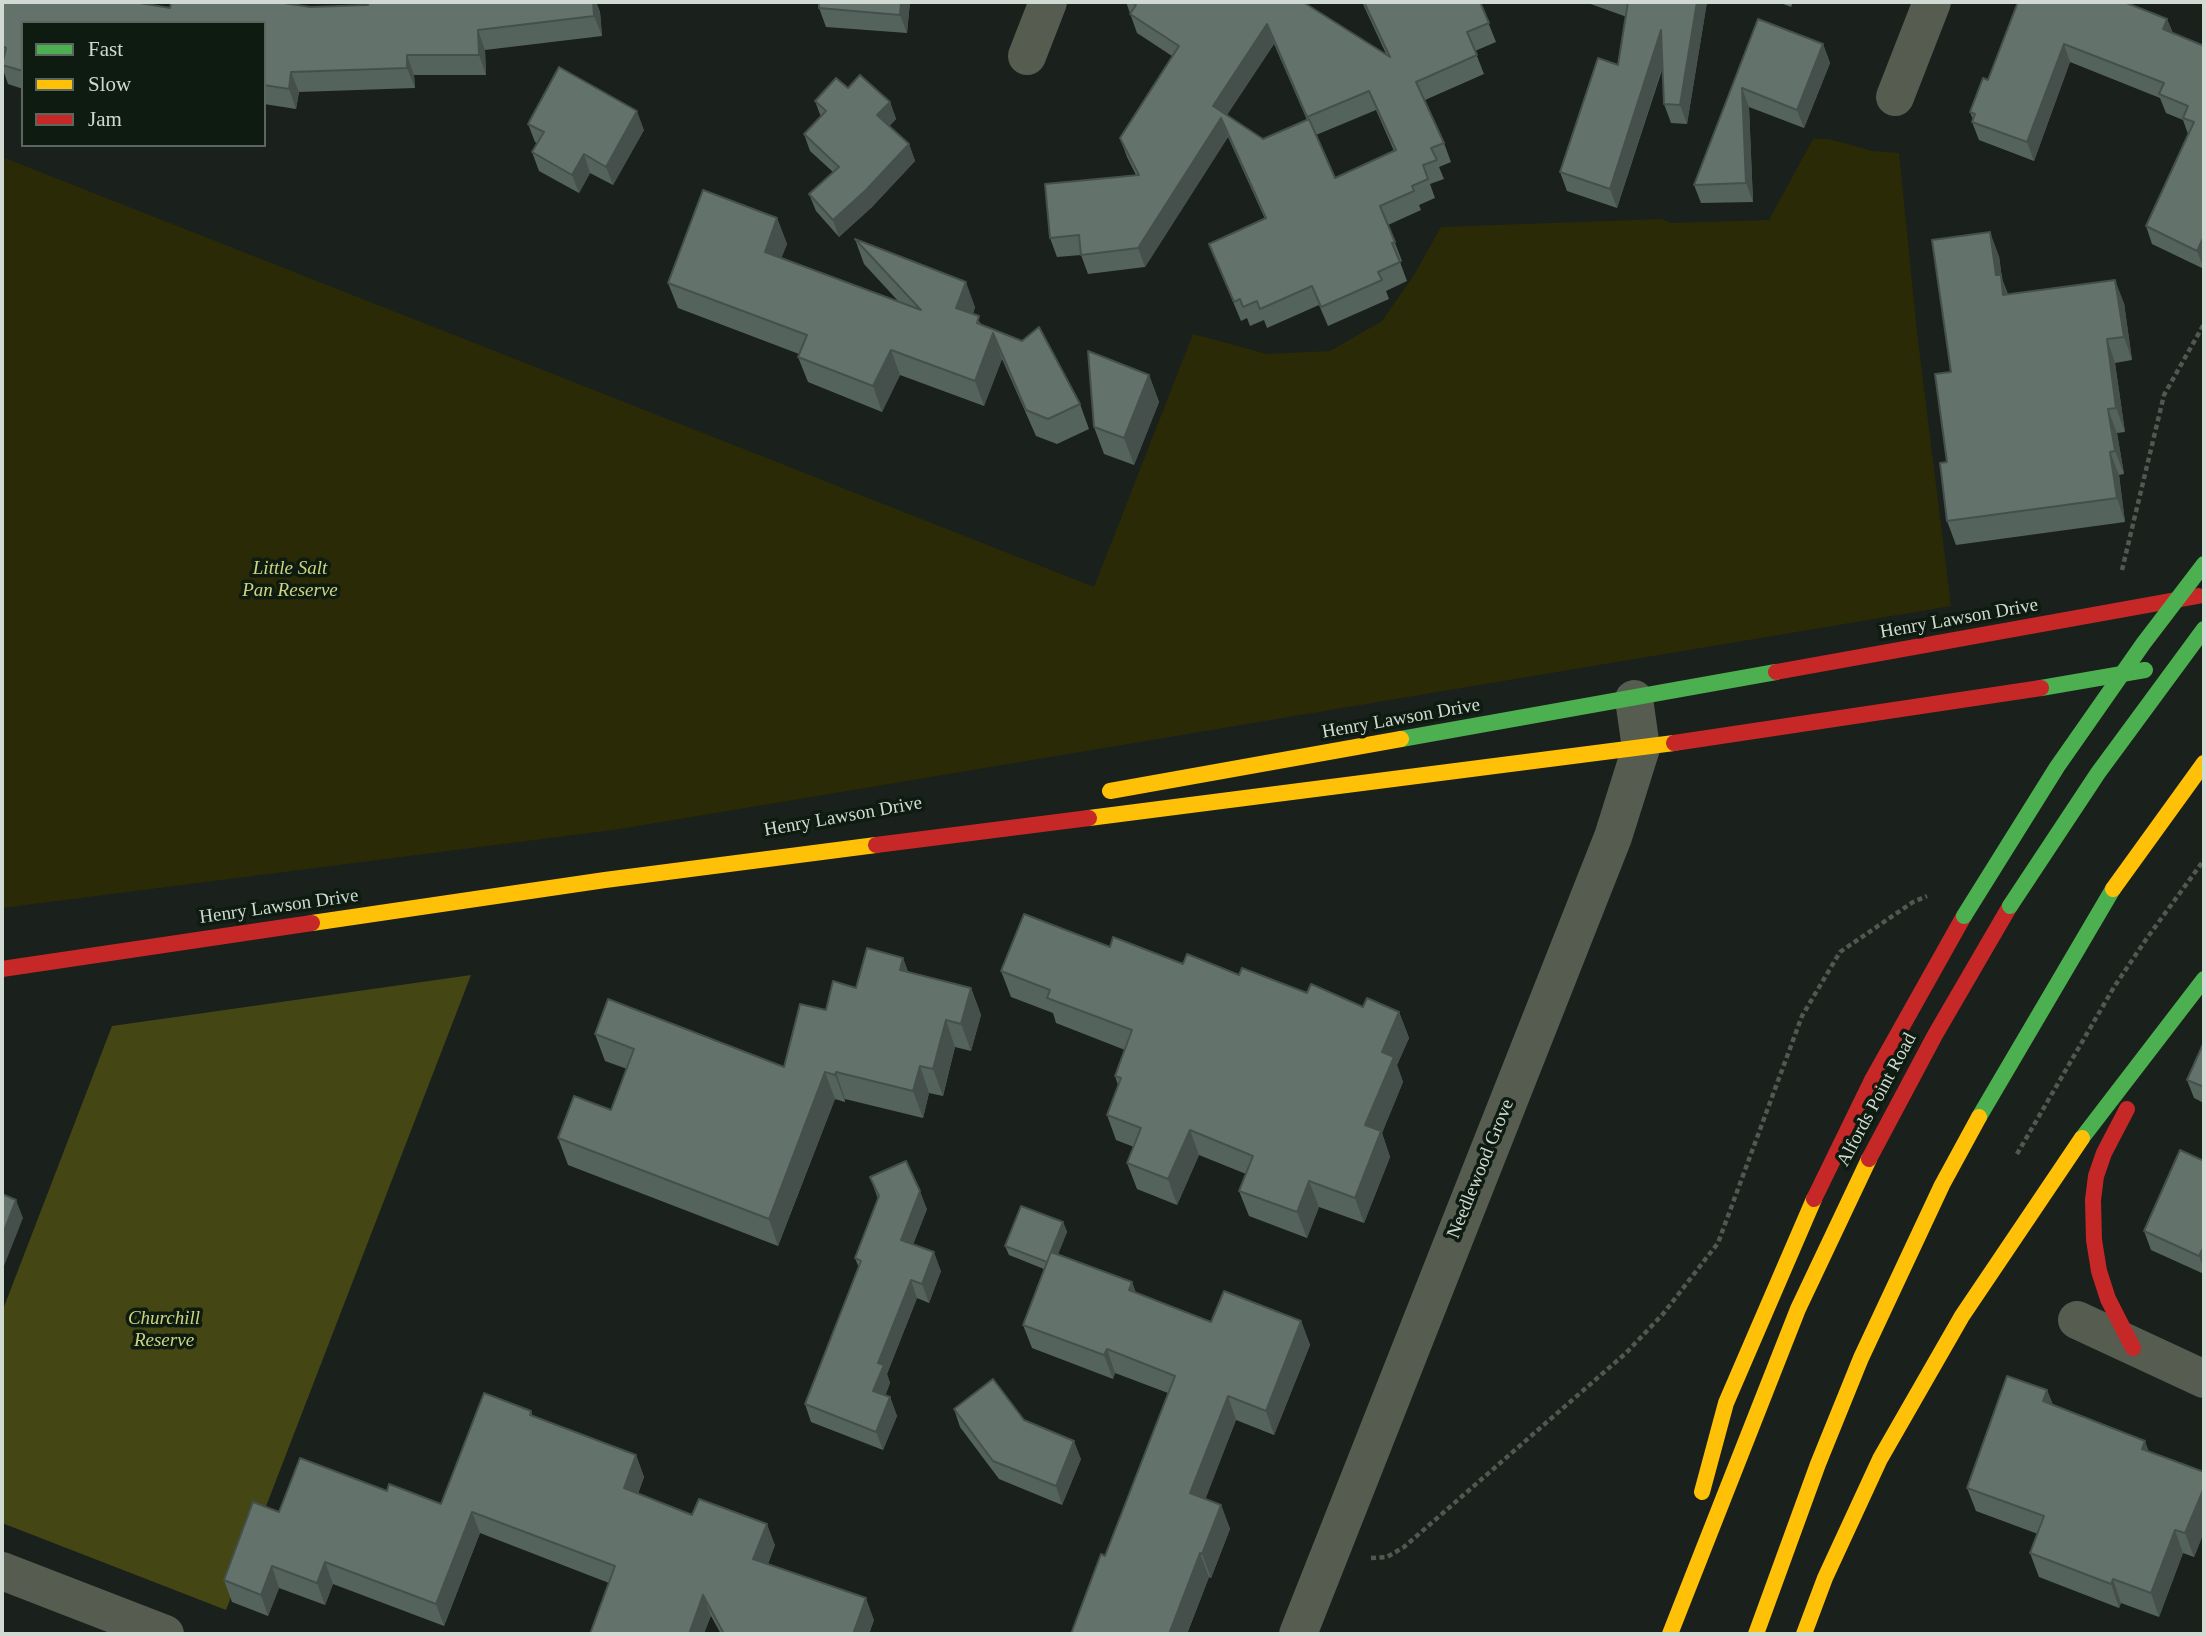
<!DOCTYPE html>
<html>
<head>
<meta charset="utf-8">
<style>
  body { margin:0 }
  #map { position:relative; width:2206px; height:1636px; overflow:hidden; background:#1a201b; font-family:Georgia,serif }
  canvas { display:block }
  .frame { position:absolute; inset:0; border:4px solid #d1dad2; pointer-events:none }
  .legend { position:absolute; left:21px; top:21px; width:245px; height:126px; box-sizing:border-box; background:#0d1b10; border:2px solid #5b675e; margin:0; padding:9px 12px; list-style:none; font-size:21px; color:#d1dad2 }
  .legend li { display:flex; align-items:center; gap:14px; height:35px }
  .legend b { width:35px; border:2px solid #5b675e }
</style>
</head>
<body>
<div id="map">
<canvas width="2206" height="1636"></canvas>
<div class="frame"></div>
<ul class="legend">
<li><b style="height:9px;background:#4caf50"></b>Fast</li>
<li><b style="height:9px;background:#ffc107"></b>Slow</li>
<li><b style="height:9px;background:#c62828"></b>Jam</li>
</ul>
</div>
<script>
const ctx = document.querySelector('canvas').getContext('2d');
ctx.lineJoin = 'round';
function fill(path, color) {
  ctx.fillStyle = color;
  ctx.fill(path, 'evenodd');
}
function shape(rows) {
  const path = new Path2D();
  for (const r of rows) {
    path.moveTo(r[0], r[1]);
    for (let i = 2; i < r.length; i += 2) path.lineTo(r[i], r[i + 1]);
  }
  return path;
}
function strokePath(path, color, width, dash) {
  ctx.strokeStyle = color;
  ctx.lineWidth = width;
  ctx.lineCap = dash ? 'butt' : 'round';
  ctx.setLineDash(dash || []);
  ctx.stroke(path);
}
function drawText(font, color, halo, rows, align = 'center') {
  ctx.font = font + ' Georgia,serif';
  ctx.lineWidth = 7;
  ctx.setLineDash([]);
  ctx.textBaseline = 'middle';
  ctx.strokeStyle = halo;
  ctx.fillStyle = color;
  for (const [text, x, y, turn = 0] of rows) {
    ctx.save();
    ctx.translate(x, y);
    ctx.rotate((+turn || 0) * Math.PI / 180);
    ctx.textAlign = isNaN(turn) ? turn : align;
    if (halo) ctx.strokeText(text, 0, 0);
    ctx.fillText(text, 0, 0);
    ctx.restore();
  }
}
const green = shape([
  [1813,139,1829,139,1873,151,1899,153,1917,332,1951,606,620,829,2,908,2,157,1094,587,1193,334,1267,354,1330,351,1382,321,1414,275,1441,227,1662,219,1671,223,1769,220]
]);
const forest = shape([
  [471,975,226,1610,2,1523,2,1312,112,1026]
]);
const path = shape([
  [2122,570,2164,395,2204,324],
  [2017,1154,2114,987,2147,938,2204,860],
  [1371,1558,1387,1557,1404,1547,1626,1353,1663,1314,1718,1243,1802,1016,1840,952,1913,902,1927,896]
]);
const street = shape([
  [1027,56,1048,2],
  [1895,97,1932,2],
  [2077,1320,2204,1379],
  [2,1571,165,1634],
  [1298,1634,1613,837,1641,748,1634,699]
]);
const fast = shape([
  [2041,688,2145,670],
  [1401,739,1776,672],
  [1979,1117,2113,889],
  [2082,1138,2204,979]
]);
const slow = shape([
  [1110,791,1401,739],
  [1089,818,1674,743],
  [312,923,605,880,876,845],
  [1702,1492,1726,1403,1814,1199],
  [1670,1634,1798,1309,1869,1159],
  [1756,1634,1818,1464,1861,1358,1942,1185,1979,1117],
  [1804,1634,1825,1578,1880,1459,1962,1316,2082,1138]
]);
const jam = shape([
  [1776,672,2198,596],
  [1674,743,2041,688],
  [876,845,1089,818],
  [2,969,312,923],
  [2127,1109,2104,1153,2096,1176,2093,1200,2094,1240,2099,1271,2108,1299,2133,1348],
  [1869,1159,1935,1035,2010,906],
  [1814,1199,1872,1080,1964,916]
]);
const fastBridge = shape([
  [2010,906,2098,773,2204,629],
  [1964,916,2057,767,2143,644,2204,564]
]);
const slowBridge = shape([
  [2113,889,2204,763]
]);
const wall = shape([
  [2,2,170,8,219,3,310,7,368,5,368,2,596,2,600,12,602,36,485,50,486,75,414,75,415,88,299,92,296,109,264,104,264,23,23,23,23,89,8,84,2,67],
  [819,2,910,2,907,33,826,27,819,8],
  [1126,2,1303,2,1387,56,1362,2,1480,2,1496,42,1475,51,1484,74,1425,100,1444,143,1451,162,1439,167,1444,179,1430,184,1435,198,1419,205,1421,210,1388,225,1402,261,1400,262,1407,281,1386,291,1389,299,1328,326,1319,305,1267,328,1264,320,1250,326,1247,318,1241,321,1209,244,1265,219,1228,137,1145,267,1088,274,1081,255,1057,257,1050,238,1136,175,1127,157,1120,138,1172,56,1137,33],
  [1274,44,1307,120,1263,139,1227,115],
  [1376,110,1394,151,1335,178,1316,135],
  [1585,2,1707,2,1687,124,1671,123,1664,104,1663,67,1617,208,1567,191,1560,172,1618,65,1627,17],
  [1778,2,1793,2,1791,7],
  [2018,2,2167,19,2173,33,2204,46,2204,269,2152,244,2146,226,2188,134,2183,120,2166,113,2160,98,2070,62,2034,161,1979,140,1972,122,1973,120,1970,112,1988,80],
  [1758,19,1823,44,1830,63,1804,128,1749,107,1753,202,1701,203,1694,185],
  [848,88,890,102,896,119,889,126,909,144,915,161,872,207,839,237,816,211,809,194,833,172,810,151,804,134,821,117,815,101],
  [528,124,644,130,613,185,590,173,579,193,539,171,532,152,537,143,535,142],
  [777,218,787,244,781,258,899,302,864,264,855,239,975,307,973,314,982,325,1080,404,1089,429,1057,444,1036,436,1002,359,984,406,900,375,882,412,808,382,798,357,799,354,678,308,668,283],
  [1999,256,2002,279,2008,294,2124,303,2132,360,2115,363,2125,432,2117,433,2124,474,2119,475,2125,522,1956,545,1947,521,1951,372],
  [1149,375,1159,402,1134,465,1104,454,1094,427],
  [1110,947,1239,975,1363,1007,1399,1012,1409,1038,1397,1065,1403,1082,1382,1133,1390,1157,1364,1223,1319,1207,1307,1238,1249,1216,1239,1191,1246,1174,1199,1155,1177,1205,1137,1189,1127,1163,1134,1147,1116,1140,1107,1115,1118,1085,1115,1076,1125,1050,1056,1023,1053,1013,1011,997,1001,971],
  [903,958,908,972,971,988,981,1015,971,1051,955,1047,943,1096,929,1093,923,1118,845,1099,845,1102,835,1099,778,1246,568,1165,558,1138,611,1110,627,1069,605,1061,595,1034,784,1067,826,1010,856,988],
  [2204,1042,2204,1103,2194,1098,2187,1080],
  [2204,1161,2204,1274,2151,1250,2144,1231],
  [870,1177,927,1209,913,1244,941,1271,929,1303,917,1298,887,1374,890,1383,885,1396,890,1397,897,1416,883,1450,811,1422,805,1404,859,1268,855,1258,878,1199],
  [1063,1222,1067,1232,1058,1254,1132,1282,1136,1293,1211,1322,1301,1321,1310,1345,1274,1435,1236,1420,1205,1499,1221,1505,1230,1529,1211,1578,1209,1577,1187,1634,1071,1634,1105,1556,1168,1393,1115,1373,1113,1379,1032,1348,1023,1325,1044,1269,1009,1255,1005,1246],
  [2047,1390,2053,1405,2149,1452,2204,1472,2204,1532,2194,1557,2183,1553,2159,1617,2121,1603,2119,1608,2039,1577,2030,1553,2038,1534,1976,1511,1967,1488],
  [954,1409,1024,1420,1081,1459,1062,1505,999,1479,960,1427],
  [531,1411,533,1417,636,1455,644,1477,638,1494,775,1545,768,1564,874,1620,869,1634,721,1634,711,1616,609,1583,480,1533,444,1626,333,1584,325,1605,279,1588,268,1616,232,1602,224,1580,279,1512,387,1491,441,1504]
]);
const shadedWall = shape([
  [593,2,596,2,600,12,602,36,594,16],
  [901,2,910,2,907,33,900,15],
  [1697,2,1707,2,1687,124,1680,105],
  [2167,19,2174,37,2163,29],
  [1267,24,1274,44,1222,122,1228,137,1145,267,1138,248,1213,106],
  [478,30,485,50,486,75,479,55],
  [1661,30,1668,49,1617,208,1610,189],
  [1823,44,1830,63,1804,128,1797,110],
  [2064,44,2070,62,2034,161,2027,142],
  [407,55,414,75,415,88,407,68],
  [291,72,299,92,296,109,289,89],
  [1742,88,1749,107,1753,202,1746,183],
  [890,102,896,119,884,132,877,115],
  [637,111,644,130,613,185,606,167],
  [909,144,915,161,872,207,839,237,833,220],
  [584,154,590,173,579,193,572,175],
  [777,218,787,244,774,277,765,252],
  [1990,232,1999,256,2002,279,2009,298,2012,318,1996,275],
  [2204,236,2204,269,2197,251],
  [2115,280,2124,303,2132,360,2124,337],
  [966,282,975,307,965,333,956,308],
  [993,333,1002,359,984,406,975,381],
  [2107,339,2115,363,2125,432,2116,408],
  [891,350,900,375,882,412,873,386],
  [1149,375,1159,402,1134,465,1124,438],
  [2108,409,2117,433,2124,474,2115,451],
  [2110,452,2119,475,2125,522,2117,498],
  [903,958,913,985,900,970],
  [971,988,981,1015,971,1051,961,1024],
  [1399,1012,1409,1038,1397,1065,1403,1082,1382,1133,1390,1157,1364,1223,1355,1198,1365,1125,1382,1052],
  [946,1020,955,1047,943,1096,933,1069],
  [920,1066,929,1093,923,1118,913,1091],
  [825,1072,835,1099,778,1246,769,1219],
  [836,1072,845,1099,845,1102,835,1075],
  [1190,1130,1199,1155,1177,1205,1168,1179],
  [1309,1181,1319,1207,1307,1238,1297,1212],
  [920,1191,927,1209,908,1258,901,1240],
  [16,1200,23,1218,2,1271,2,1236],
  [1063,1222,1067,1232,1051,1272,1048,1263],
  [2202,1250,2204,1255,2204,1270,2199,1256],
  [934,1252,941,1271,929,1303,922,1284],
  [911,1280,917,1298,887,1374,890,1383,880,1409,873,1391,878,1363],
  [1132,1282,1140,1305,1129,1290],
  [1301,1321,1310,1345,1274,1435,1266,1411],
  [1107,1349,1115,1373,1113,1379,1104,1355],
  [2047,1390,2056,1413,2043,1401],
  [1228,1396,1236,1420,1199,1516,1190,1493],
  [890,1397,897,1416,883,1450,876,1432],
  [1074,1441,1081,1459,1062,1505,1056,1486],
  [2145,1441,2154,1465,2142,1449],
  [636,1455,644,1477,632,1509,624,1488],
  [2204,1488,2204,1532,2194,1557,2185,1533],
  [1221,1505,1230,1529,1211,1578,1202,1554],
  [472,1512,480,1533,444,1626,436,1604],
  [767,1524,775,1545,761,1580,753,1559],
  [2175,1530,2183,1553,2159,1617,2151,1593],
  [1200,1553,1209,1577,1187,1634,1169,1634],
  [325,1562,333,1584,325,1605,317,1583],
  [272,1566,279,1588,268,1616,261,1595],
  [2113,1579,2121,1603,2119,1608,2111,1584],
  [703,1595,711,1616,704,1634,689,1634],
  [866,1598,874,1620,869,1634,853,1634]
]);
const building = shape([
  [2,2,134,2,170,8,171,2,219,3,219,2,277,2,310,7,368,5,368,2,593,2,594,16,478,30,479,55,407,55,407,68,291,72,289,89,264,85,264,23,23,23,23,71,2,65,6,48,2,46,2,2],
  [819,2,901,2,900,15,819,8,819,2],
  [1131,2,1303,2,1390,57,1364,2,1480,2,1489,23,1467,32,1477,55,1416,82,1444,143,1431,148,1437,160,1423,165,1428,179,1412,186,1414,191,1380,206,1395,242,1392,243,1400,262,1378,272,1382,280,1321,307,1312,286,1260,309,1257,301,1243,307,1240,299,1234,302,1209,244,1266,218,1221,118,1138,248,1081,255,1079,235,1050,238,1045,184,1139,175,1120,138,1179,46,1130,14,1136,5,1131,2],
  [1267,24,1307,117,1369,91,1396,150,1335,178,1309,119,1263,139,1213,106,1267,24],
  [1628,2,1697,2,1680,105,1664,104,1661,30,1610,189,1560,172,1598,58,1618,65,1628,2],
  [2018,2,2124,2,2167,19,2163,29,2204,46,2204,236,2197,251,2146,226,2194,122,2183,118,2188,106,2159,94,2164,83,2064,44,2027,142,1972,122,1975,114,1970,112,1983,78,1988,80,2018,2],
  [1758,19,1823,44,1797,110,1742,88,1746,183,1694,185,1758,19],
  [559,67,637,111,606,167,584,154,572,175,532,152,544,132,528,124,559,67],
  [860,75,890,102,877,115,909,144,866,190,833,220,809,194,839,167,804,134,826,111,815,101,836,78,848,88,860,75],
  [703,190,777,218,765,252,921,310,855,239,966,282,956,308,979,316,977,323,1022,341,1039,327,1080,404,1048,419,1026,410,993,333,975,381,891,350,873,386,798,357,807,335,668,283,703,190],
  [1990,232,1996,275,2001,275,2003,295,2115,280,2124,337,2107,339,2116,408,2108,409,2115,451,2110,452,2117,498,1947,521,1940,463,1947,462,1935,374,1951,372,1932,240,1990,232],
  [1088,351,1149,375,1124,438,1094,427,1088,351],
  [1024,914,1110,947,1113,937,1183,964,1187,954,1239,975,1242,968,1307,993,1311,984,1363,1007,1367,998,1399,1012,1382,1052,1394,1057,1365,1125,1381,1131,1355,1198,1309,1181,1297,1212,1239,1191,1253,1156,1190,1130,1168,1179,1127,1163,1141,1128,1107,1115,1121,1078,1115,1076,1132,1030,1047,998,1050,990,1001,971,1024,914],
  [867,948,903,958,900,970,971,988,961,1024,946,1020,933,1069,920,1066,913,1091,836,1072,835,1075,825,1072,769,1219,558,1138,574,1096,611,1110,634,1049,595,1034,608,999,784,1067,800,1004,826,1010,833,981,856,988,867,948],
  [2204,1042,2204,1087,2187,1080,2204,1042],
  [2180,1150,2204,1161,2204,1251,2202,1250,2199,1256,2144,1231,2180,1150],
  [906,1161,920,1191,901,1240,934,1252,922,1284,911,1280,878,1363,884,1365,873,1391,890,1397,876,1432,805,1404,861,1261,855,1258,879,1196,870,1177,906,1161],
  [2,1194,16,1200,2,1236,2,1194],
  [1021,1206,1063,1222,1047,1262,1005,1246,1021,1206],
  [1051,1252,1132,1282,1129,1290,1211,1322,1224,1291,1301,1321,1266,1411,1228,1396,1190,1493,1221,1505,1202,1554,1200,1553,1169,1634,1071,1634,1101,1554,1105,1556,1175,1376,1107,1349,1104,1355,1023,1325,1051,1252],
  [2007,1376,2047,1390,2043,1401,2145,1441,2142,1449,2204,1472,2204,1488,2185,1533,2175,1530,2151,1593,2113,1579,2111,1584,2030,1553,2044,1516,1967,1488,2007,1376],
  [993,1379,1024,1420,1074,1441,1056,1486,993,1461,954,1409,993,1379],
  [484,1393,531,1411,530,1415,636,1455,624,1488,692,1515,699,1499,767,1524,753,1559,866,1598,853,1634,724,1634,703,1595,689,1634,590,1634,615,1566,472,1512,436,1604,325,1562,317,1583,272,1566,261,1595,224,1580,253,1502,279,1512,300,1458,387,1491,389,1484,441,1504,484,1393]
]);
const parkNames = [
  ["Little Salt",290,569],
  ["Pan Reserve",290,591],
  ["Churchill",164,1319],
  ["Reserve",164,1341]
];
const streetNames = [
  ["Henry Lawson Drive",1959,619,-10],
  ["Henry Lawson Drive",1401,719,-10],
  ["Henry Lawson Drive",843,817,-10],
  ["Henry Lawson Drive",279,907,-8],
  ["Alfords Point Road",1877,1100,-62],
  ["Needlewood Grove",1481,1169,-68]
];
fill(green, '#2a2b06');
fill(forest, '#444614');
strokePath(path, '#525850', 4.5, [5, 3.5]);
strokePath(street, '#565c50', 38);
strokePath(fast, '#4caf50', 16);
strokePath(slow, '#ffc107', 16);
strokePath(jam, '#c62828', 16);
strokePath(fastBridge, '#4caf50', 16);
strokePath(slowBridge, '#ffc107', 16);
fill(wall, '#55635d');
fill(shadedWall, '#45504c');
fill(building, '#63736c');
strokePath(building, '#45504c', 2);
drawText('italic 19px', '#cfd480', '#0d1b10', parkNames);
drawText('19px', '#d1dad2', '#0d1b10', streetNames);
</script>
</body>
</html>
